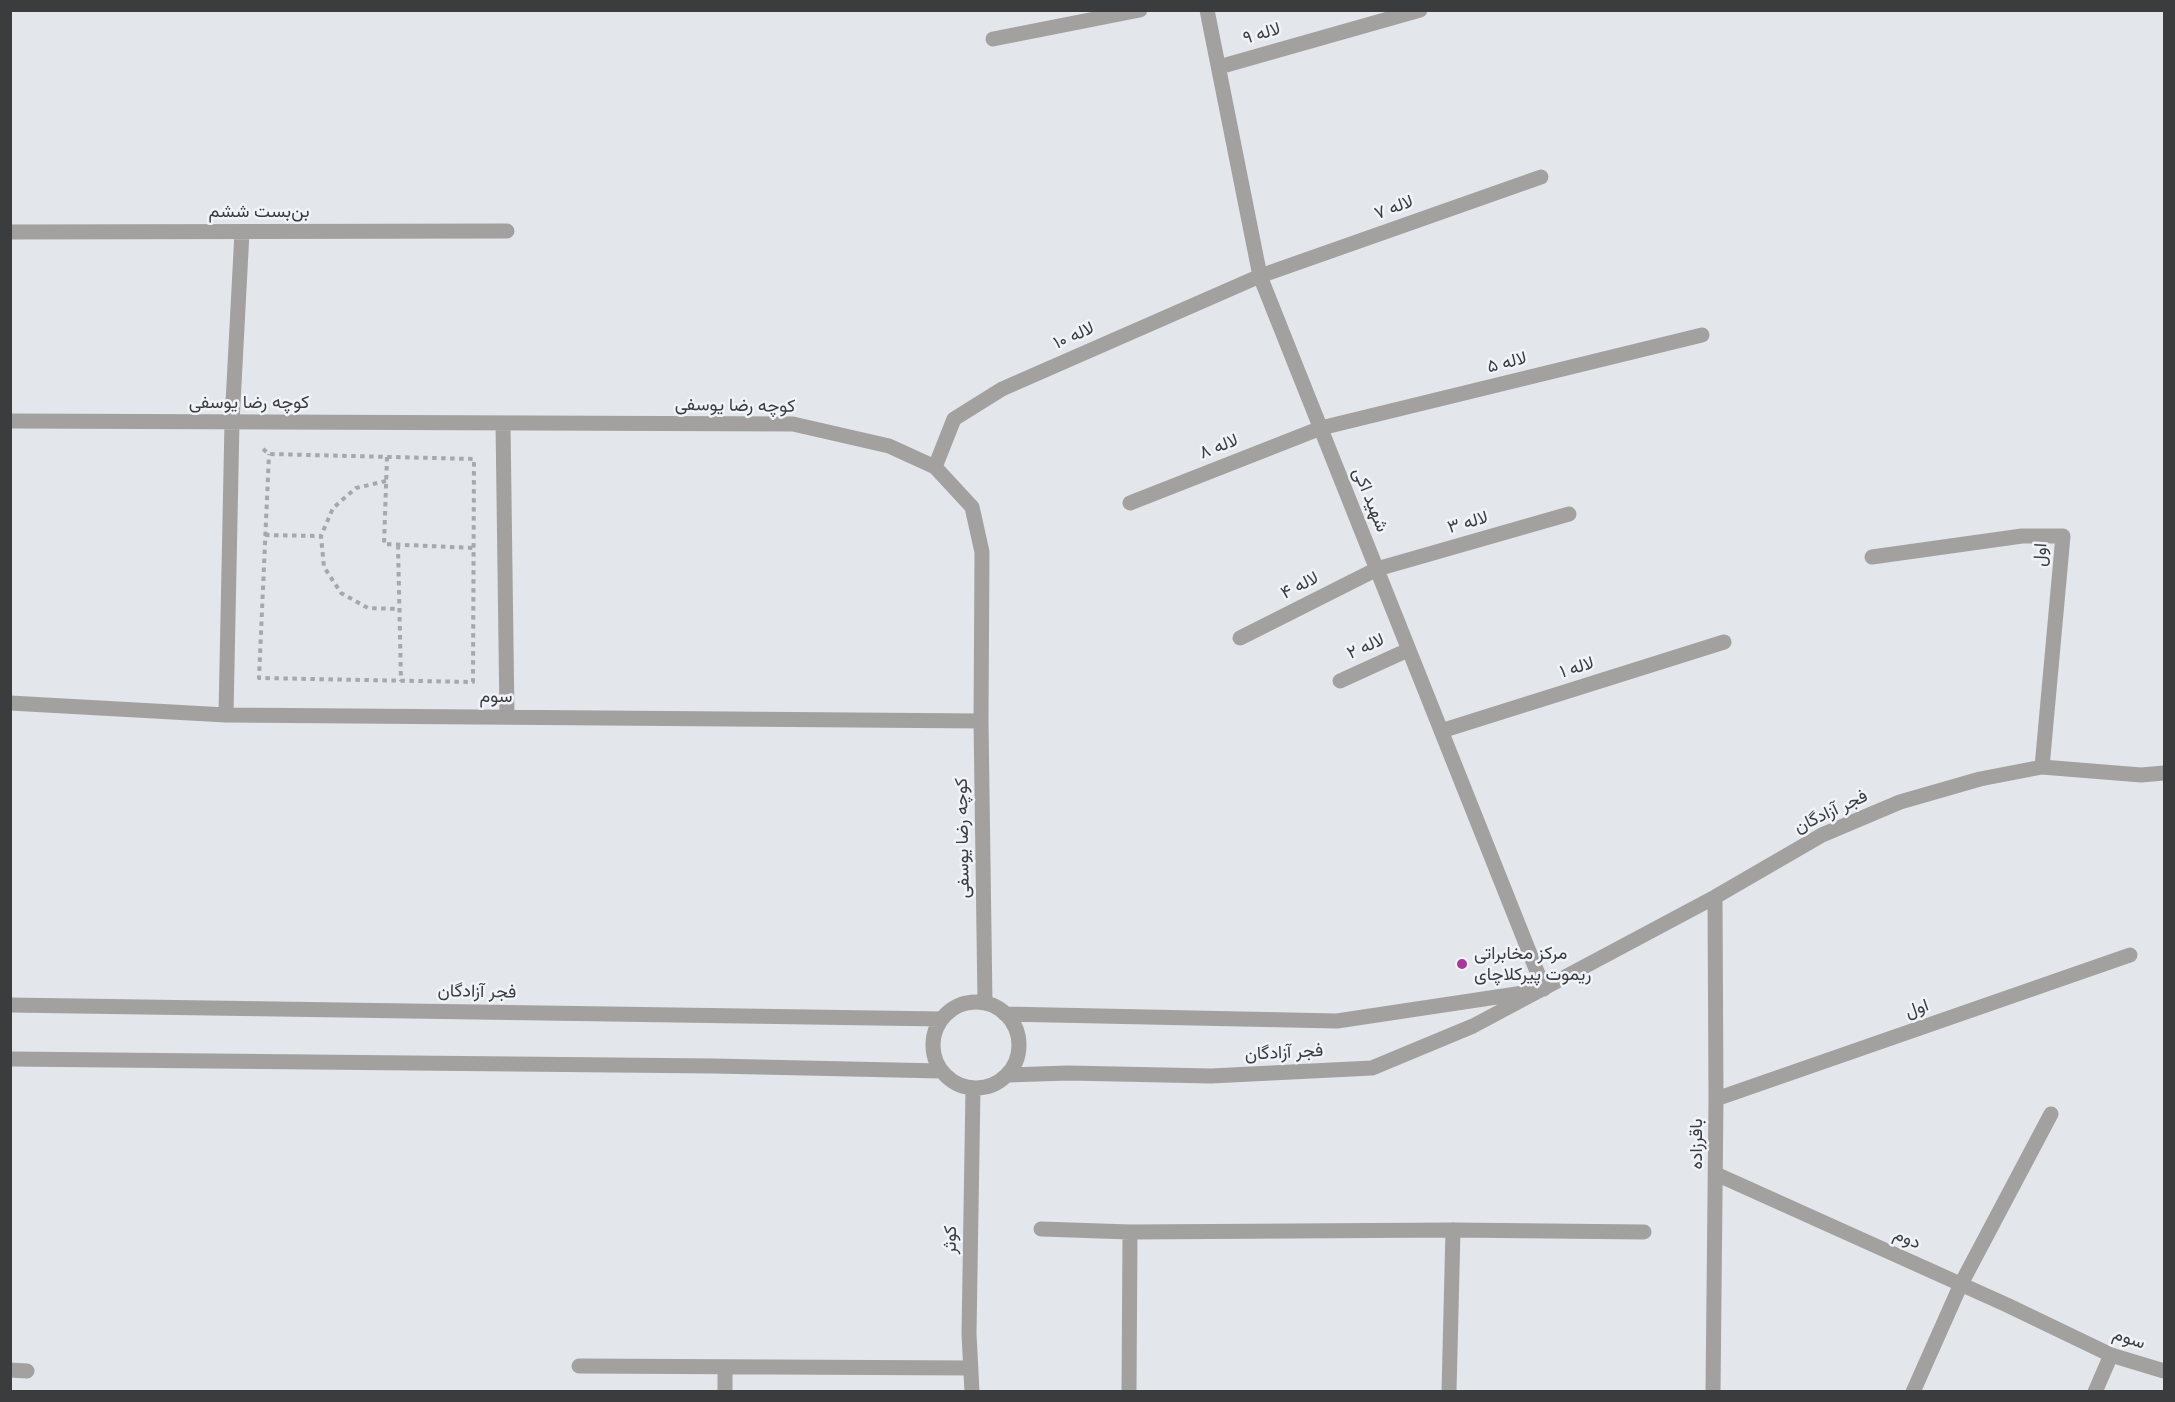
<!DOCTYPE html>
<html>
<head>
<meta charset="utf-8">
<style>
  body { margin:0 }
  #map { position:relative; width:2175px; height:1402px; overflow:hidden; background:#e3e6ea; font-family:"Space Grotesk",sans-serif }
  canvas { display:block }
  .frame { position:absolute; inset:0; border:12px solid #3b3c3e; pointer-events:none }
</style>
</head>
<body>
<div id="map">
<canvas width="2175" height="1402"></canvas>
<div class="frame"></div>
</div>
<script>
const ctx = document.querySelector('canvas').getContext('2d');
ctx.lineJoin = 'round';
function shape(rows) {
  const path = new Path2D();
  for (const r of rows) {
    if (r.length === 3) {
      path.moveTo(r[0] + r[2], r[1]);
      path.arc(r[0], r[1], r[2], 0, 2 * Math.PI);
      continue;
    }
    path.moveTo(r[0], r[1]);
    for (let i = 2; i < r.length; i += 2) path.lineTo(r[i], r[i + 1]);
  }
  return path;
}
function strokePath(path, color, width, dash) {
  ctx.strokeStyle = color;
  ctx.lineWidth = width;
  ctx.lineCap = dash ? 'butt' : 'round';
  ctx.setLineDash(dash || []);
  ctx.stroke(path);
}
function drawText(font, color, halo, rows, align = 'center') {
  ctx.font = font + ' "Space Grotesk",Vazirmatn,sans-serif';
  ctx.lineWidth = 5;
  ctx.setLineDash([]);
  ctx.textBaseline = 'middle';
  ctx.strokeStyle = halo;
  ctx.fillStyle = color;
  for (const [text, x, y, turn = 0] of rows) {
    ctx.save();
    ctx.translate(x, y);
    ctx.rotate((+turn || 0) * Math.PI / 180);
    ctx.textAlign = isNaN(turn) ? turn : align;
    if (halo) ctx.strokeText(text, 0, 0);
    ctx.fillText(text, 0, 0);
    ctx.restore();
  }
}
const path = shape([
  [263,449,269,454,474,459,473,682,259,678,269,454],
  [387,457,384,544,474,548],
  [386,481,356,488,333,508,321,536,324,567,341,593,368,608,399,609],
  [265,535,321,536],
  [398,545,401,681]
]);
const minor = shape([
  [1207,10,1260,276,1544,989],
  [993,39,1140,10],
  [1219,67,1420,10],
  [10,232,507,231],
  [10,421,793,424,889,446,935,467,972,507,982,552,981,721,985,1003],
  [503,423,507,717],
  [935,467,954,419,1002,389,1260,276,1541,177],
  [1130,503,1321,428,1702,335],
  [1872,557,2022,536,2063,536,2042,767],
  [1240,638,1377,569,1569,514],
  [1340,681,1408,650],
  [10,703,226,715,981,721],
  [226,715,232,422,242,232],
  [1441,731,1724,642],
  [976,1045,43],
  [10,1005,942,1019],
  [1005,1014,1337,1021,1530,992],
  [10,1059,714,1066,941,1071],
  [1008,1075,1068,1073,1211,1076,1372,1068,1473,1026,1715,897,1822,835,1900,802,1980,779,2042,767,2141,775,2164,773],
  [1716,1099,2130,955],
  [1716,1174,2007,1305,2111,1355,2164,1371],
  [1041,1229,1130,1232,1453,1230,1644,1232],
  [579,1366,971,1368],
  [725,1367,725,1392],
  [10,1370,27,1371],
  [972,1392,969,1334,973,1088],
  [1129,1392,1130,1232],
  [1449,1392,1453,1230],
  [1713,1392,1716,1099,1715,897],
  [1913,1392,1961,1284,2051,1114],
  [2095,1392,2111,1355]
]);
const markers = [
  [1462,964,6,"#a73998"]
];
const streetNames = [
  ["لاله ۹",1262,34,-16],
  ["لاله ۷",1394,208,-20],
  ["بن‌بست ششم",259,212],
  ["لاله ۱۰",1074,336,-24],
  ["لاله ۵",1507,363,-14],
  ["کوچه رضا یوسفی",249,403],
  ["کوچه رضا یوسفی",735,406,1],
  ["لاله ۸",1219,447,-21],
  ["شهید اکی",1370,500,68],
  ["لاله ۳",1468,523,-16],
  ["اول",2041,555,-87],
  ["لاله ۴",1300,586,-27],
  ["لاله ۲",1366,647,-24],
  ["لاله ۱",1577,668,-17],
  ["سوم",496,697],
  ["فجر آزادگان",1831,812,-25],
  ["کوچه رضا یوسفی",963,838,-91],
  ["فجر آزادگان",477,992,1],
  ["اول",1917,1009,-19],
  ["فجر آزادگان",1284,1053,-3],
  ["باقرزاده",1697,1144,-90],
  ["دوم",1907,1239,24],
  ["کوثر",951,1240,-89],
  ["سوم",2129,1339,19]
];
const poiNames = [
  ["مرکز مخابراتی",1474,954],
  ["ریموت پیرکلاچای",1474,975]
];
strokePath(path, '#a6a8ab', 4, [4.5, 4.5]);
strokePath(minor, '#a3a1a0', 15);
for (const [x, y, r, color] of markers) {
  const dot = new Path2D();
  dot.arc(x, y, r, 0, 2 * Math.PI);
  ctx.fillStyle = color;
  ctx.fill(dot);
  strokePath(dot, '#f0f3f8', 2);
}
drawText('18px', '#3b3c3e', '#f0f3f8', streetNames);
drawText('18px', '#3b3c3e', '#f0f3f8', poiNames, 'left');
</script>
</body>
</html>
